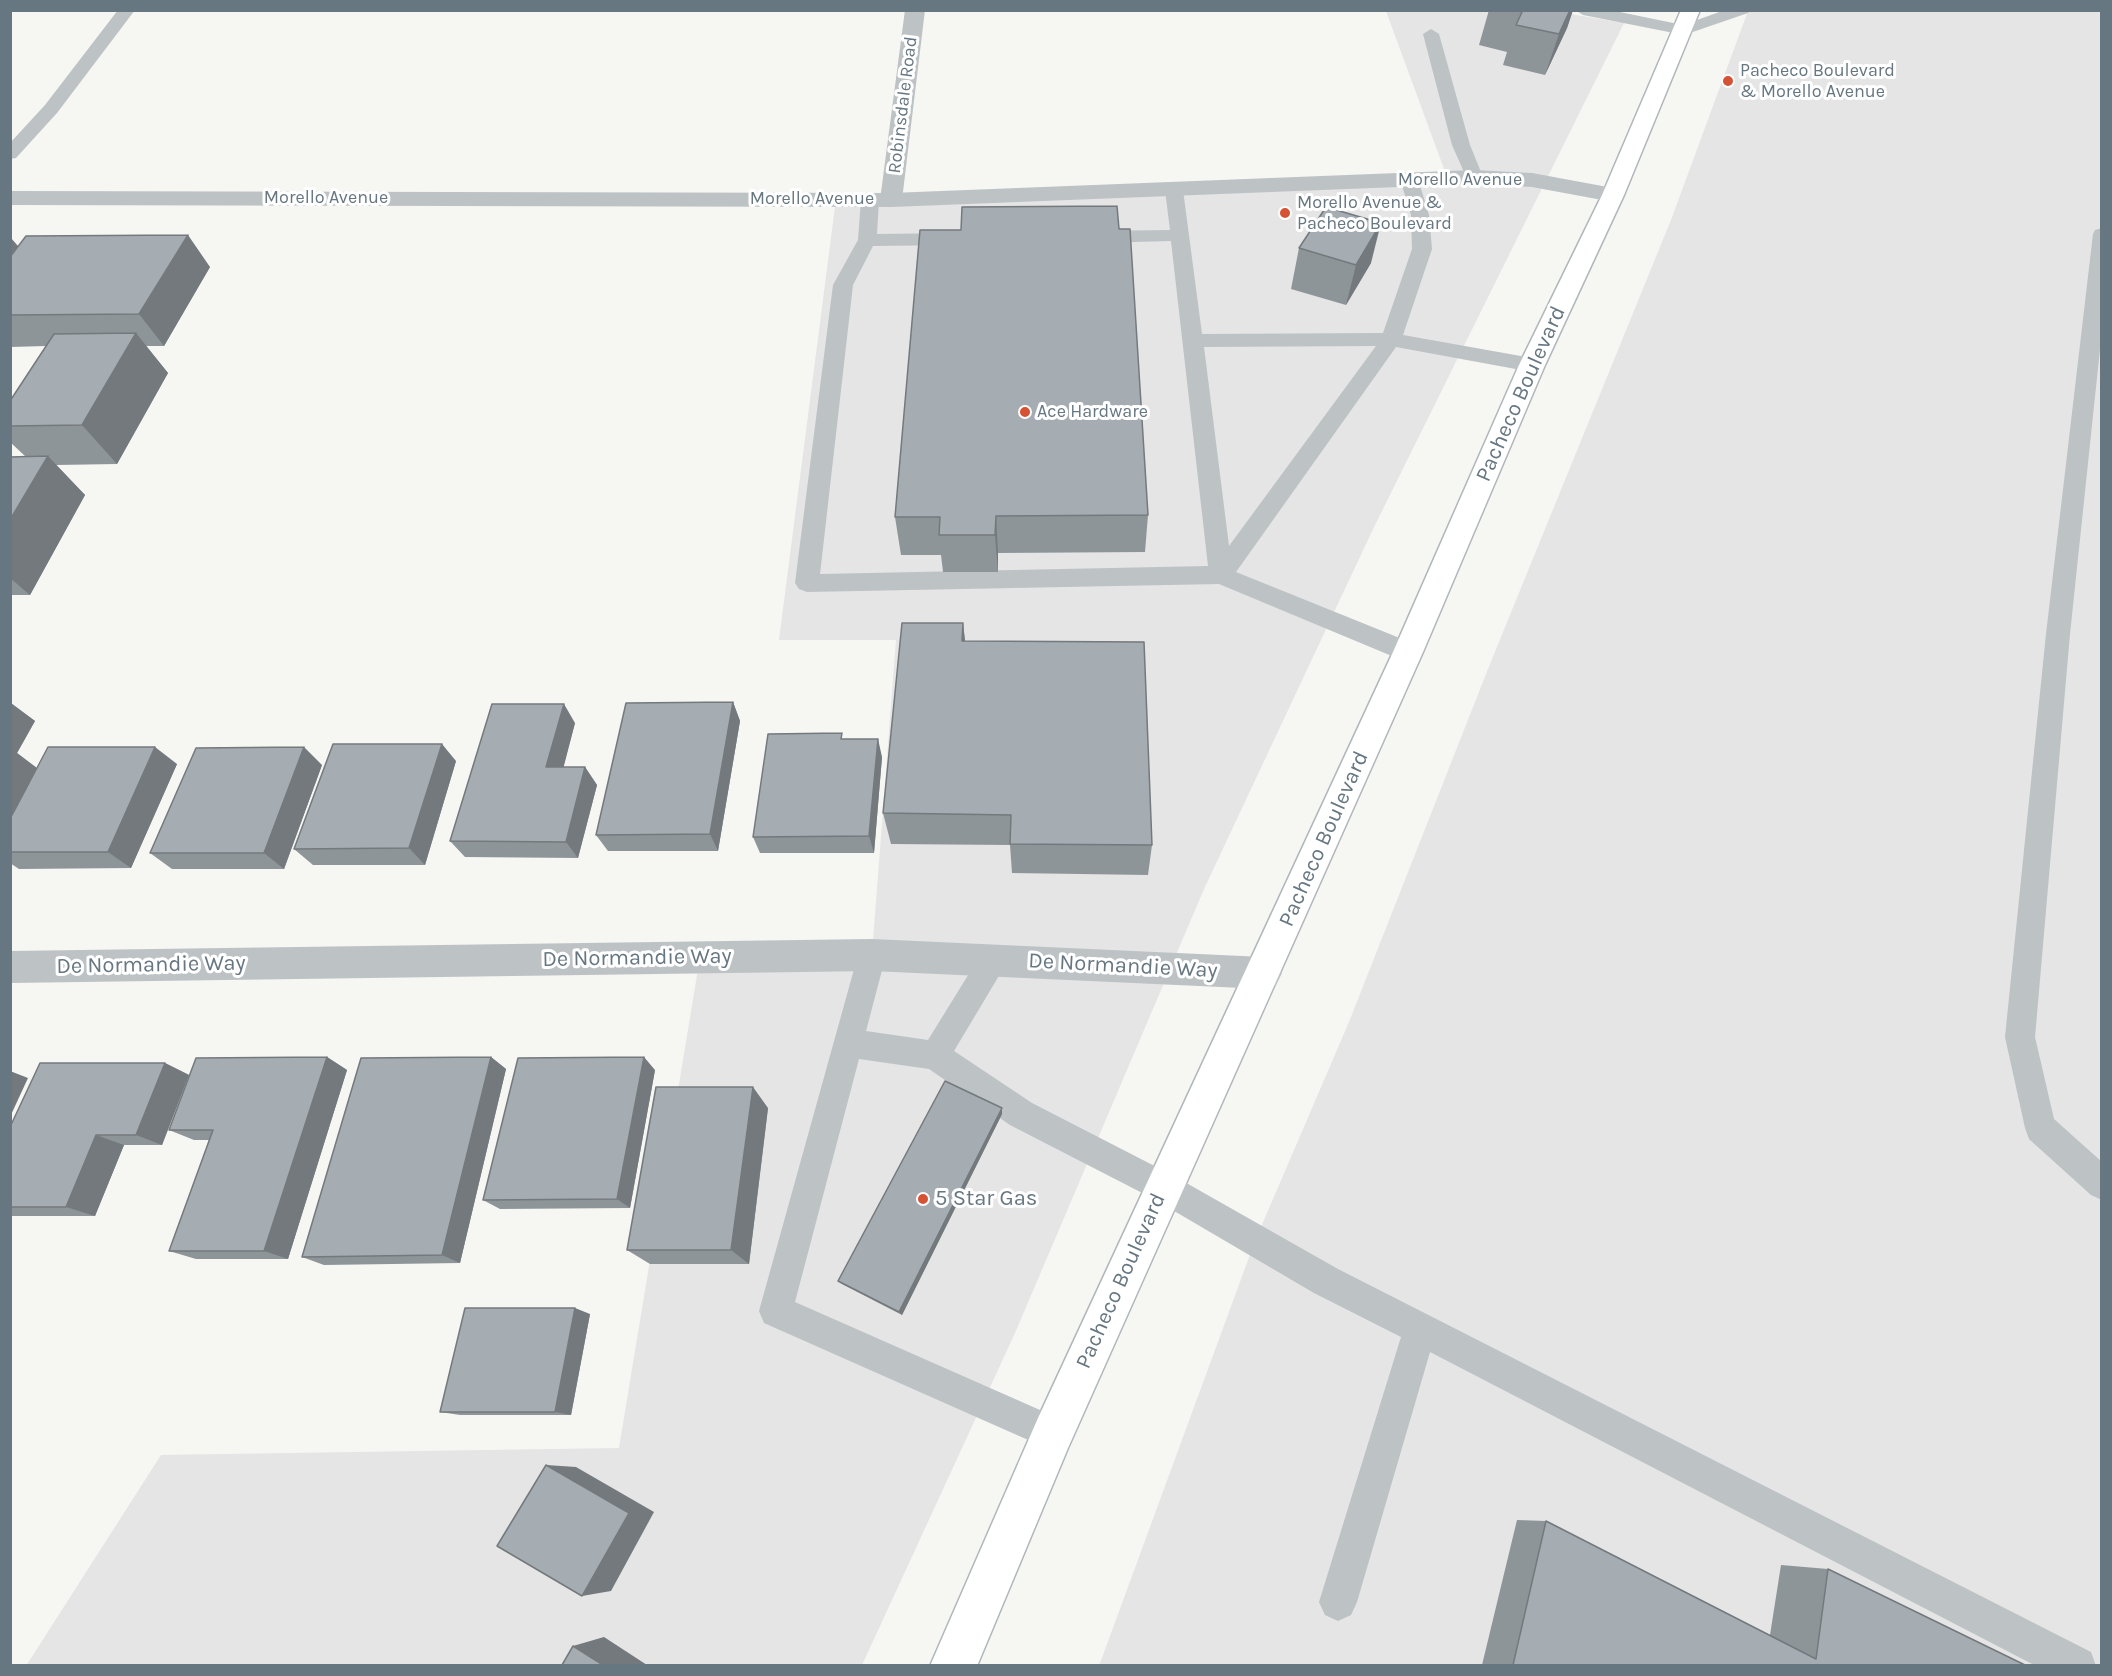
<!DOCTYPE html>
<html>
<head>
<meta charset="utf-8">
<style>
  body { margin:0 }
  #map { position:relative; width:2112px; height:1676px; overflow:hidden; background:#f6f6f3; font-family:Karla,sans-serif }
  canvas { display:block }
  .frame { position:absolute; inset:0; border:12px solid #677782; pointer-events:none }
</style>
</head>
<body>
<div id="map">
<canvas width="2112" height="1676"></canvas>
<div class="frame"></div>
</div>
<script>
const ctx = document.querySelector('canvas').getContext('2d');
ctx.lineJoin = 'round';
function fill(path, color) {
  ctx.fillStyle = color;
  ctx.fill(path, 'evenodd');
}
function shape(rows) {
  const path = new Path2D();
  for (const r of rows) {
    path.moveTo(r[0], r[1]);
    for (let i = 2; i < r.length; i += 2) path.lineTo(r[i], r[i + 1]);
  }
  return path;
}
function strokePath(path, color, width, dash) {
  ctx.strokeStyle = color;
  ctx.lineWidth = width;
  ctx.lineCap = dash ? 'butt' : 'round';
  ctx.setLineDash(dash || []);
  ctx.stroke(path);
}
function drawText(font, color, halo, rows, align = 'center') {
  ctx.font = font + ' Karla,sans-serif';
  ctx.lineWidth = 6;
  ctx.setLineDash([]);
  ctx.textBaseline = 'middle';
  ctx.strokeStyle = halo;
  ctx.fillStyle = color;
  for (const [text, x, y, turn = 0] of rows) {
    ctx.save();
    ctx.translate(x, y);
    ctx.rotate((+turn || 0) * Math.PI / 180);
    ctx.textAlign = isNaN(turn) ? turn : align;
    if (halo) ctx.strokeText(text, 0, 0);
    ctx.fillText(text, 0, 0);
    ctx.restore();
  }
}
const built = shape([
  [1386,11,1552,11,1624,23,1374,527,1204,889,1015,1333,862,1665,26,1666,161,1455,619,1448,700,957,872,954,896,640,779,640,836,199,1447,177],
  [1748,11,2101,11,2101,1665,1099,1666,1255,1241,1349,1022,1490,664,1671,220]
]);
const service = shape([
  [118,10,135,10,57,113,16,158,10,159,10,143,45,105,118,10],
  [1575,10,1610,10,1683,25,1725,10,1750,10,1748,13,1684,35,1583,15,1575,10],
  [1431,29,1439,34,1470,145,1483,177,1480,181,1468,181,1452,145,1423,34,1431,29],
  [1409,174,1415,175,1418,179,1429,215,1432,249,1403,335,1532,358,1539,360,1542,365,1539,370,1532,372,1396,347,1236,572,1417,645,1420,652,1417,659,1408,662,1399,659,1219,584,807,592,799,589,795,583,833,285,858,240,861,200,864,196,870,194,876,196,879,200,877,234,956,233,963,235,965,239,963,243,956,245,873,246,853,285,820,574,1208,566,1171,241,1094,243,1087,241,1085,237,1087,233,1094,231,1170,230,1165,190,1168,186,1180,186,1183,190,1202,334,1383,333,1412,249,1411,215,1400,179,1403,175,1409,174],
  [1376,346,1229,546,1204,347,1376,346],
  [2102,228,2102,330,2070,634,2035,1037,2054,1119,2102,1162,2102,1200,2091,1195,2029,1139,2025,1128,2005,1037,2046,634,2093,234,2095,230,2102,228],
  [872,942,882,946,886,955,866,1031,928,1040,983,951,993,947,1003,951,1007,960,1003,969,954,1051,1032,1103,1174,1176,1338,1269,2091,1652,2096,1666,2036,1666,1430,1352,1357,1602,1351,1615,1338,1621,1325,1615,1319,1602,1401,1337,1314,1293,1152,1198,1010,1125,929,1069,859,1059,795,1302,1065,1421,1071,1433,1065,1445,1053,1451,764,1323,759,1311,858,955,862,946,872,942]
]);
const minor = shape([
  [905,10,925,10,902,200,899,205,891,207,883,205,880,200,905,10],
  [872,939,1264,957,1276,961,1282,973,1276,985,1264,989,872,971,10,983,10,951,872,939]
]);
const tertiary = shape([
  [1474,170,1532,173,1613,188,1621,190,1624,195,1621,200,1613,202,1532,187,1474,184,891,207,10,205,10,191,891,193,1474,170]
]);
const secondary = shape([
  [1681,10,1700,10,1624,195,1545,365,1423,652,1068,1448,977,1666,930,1666,1038,1418,1393,652,1519,365,1602,195,1681,10]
]);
const wall = shape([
  [1489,10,1573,10,1567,28,1545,75,1503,65,1507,52,1479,45],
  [1119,229,1148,515,1145,552,998,553,998,572,943,572,941,555,901,555,895,517],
  [10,237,18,246,210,267,164,346,146,346,168,373,117,464,56,465,85,495,30,595,10,595,10,457,25,456,10,442,10,401,46,346,10,347],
  [1299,248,1371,263,1346,305,1291,289],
  [963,623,965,641,1152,845,1148,875,1012,873,1010,845,891,844,883,813],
  [733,702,740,721,718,851,608,851,596,835],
  [10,703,35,721,17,753,37,768,177,764,131,868,19,869,10,863],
  [575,723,563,767,585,767,597,785,578,858,465,857,450,841],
  [843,739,882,757,874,853,760,853,753,837],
  [456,761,425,865,313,865,294,849],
  [322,765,284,869,172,869,150,853],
  [327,1057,347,1070,288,1259,196,1259,169,1251,209,1140,194,1140,169,1130],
  [491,1057,506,1069,460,1263,324,1265,302,1257],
  [165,1063,189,1075,162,1145,124,1145,95,1216,10,1216,10,1127],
  [655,1070,630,1208,500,1209,483,1200],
  [768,1108,749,1264,650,1264,627,1250],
  [1002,1108,1002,1114,902,1315,842,1284,838,1281],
  [590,1314,571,1415,460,1415,440,1412],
  [1517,1520,1546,1521,1770,1635,1781,1565,1828,1569,2025,1665,1482,1665]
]);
const shadedWall = shape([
  [1570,10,1573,10,1567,28,1545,75,1559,34],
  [1381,223,1371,263,1346,305,1356,265],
  [188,235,210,267,164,346,139,314],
  [10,237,31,262,10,290],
  [136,333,168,373,117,464,82,425],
  [48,456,85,495,30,595,10,578,10,520],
  [996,516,998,553,998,572,995,535],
  [963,623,967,659,962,641],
  [733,702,740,721,718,851,710,834],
  [11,703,35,721,17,753,38,769,10,834],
  [564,704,575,723,559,785,546,767],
  [878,739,882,757,874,853,869,836],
  [442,744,456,761,425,865,409,848],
  [155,747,177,764,131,868,108,852],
  [304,747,322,765,284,869,264,853],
  [585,767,597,785,578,858,566,842],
  [327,1057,347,1070,288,1259,264,1251],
  [491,1057,506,1069,460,1263,442,1255],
  [644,1057,655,1070,630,1208,617,1199],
  [165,1063,189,1075,162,1145,136,1135],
  [10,1071,28,1078,10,1117],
  [753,1087,768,1108,749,1264,731,1250],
  [1002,1108,1002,1114,902,1315,899,1312],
  [96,1135,124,1145,95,1216,66,1207],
  [575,1308,590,1314,571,1415,555,1412],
  [546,1465,576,1467,654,1512,611,1591,582,1596],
  [604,1637,647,1665,603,1665,573,1646]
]);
const building = shape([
  [1516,10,1570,10,1559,34,1516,25,1522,12,1516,10],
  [1117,206,1119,229,1130,229,1148,515,996,516,995,535,939,535,940,517,895,517,920,230,961,230,962,207,1117,206],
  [1326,207,1381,223,1356,265,1299,248,1326,207],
  [188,235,139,314,10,315,10,257,26,236,188,235],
  [136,333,82,425,10,426,10,401,54,334,136,333],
  [48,456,10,520,10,457,48,456],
  [902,623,963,623,962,641,1144,642,1152,845,1010,844,1011,815,883,813,902,623],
  [733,702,710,834,596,835,626,703,733,702],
  [492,704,564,704,546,767,585,767,566,842,450,841,492,704],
  [842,733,841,739,878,739,869,836,753,837,768,734,842,733],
  [333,744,442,744,409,848,294,849,333,744],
  [48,747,155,747,108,852,10,852,10,819,48,747],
  [304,747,264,853,150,853,196,748,304,747],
  [327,1057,264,1251,169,1251,213,1130,169,1130,196,1058,327,1057],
  [491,1057,442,1255,302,1257,361,1058,491,1057],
  [644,1057,617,1199,483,1200,518,1058,644,1057],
  [40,1063,165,1063,136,1135,96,1135,66,1207,10,1207,10,1127,40,1063],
  [945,1081,1002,1108,899,1312,838,1281,945,1081],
  [656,1087,753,1087,731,1250,627,1250,656,1087],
  [465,1308,575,1308,555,1412,440,1412,465,1308],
  [546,1465,629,1513,582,1596,497,1546,546,1465],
  [1546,1521,1816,1659,1828,1569,2025,1665,1513,1665,1546,1521],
  [573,1646,603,1665,562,1665,573,1646]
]);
const markers = [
  [1728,81,6,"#d65234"],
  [1285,213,6,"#d65234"],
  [1025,412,6,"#d65234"],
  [923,1199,6,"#d65234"]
];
const farPoinames = [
  ["Pacheco Boulevard",1740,71],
  ["& Morello Avenue",1740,92],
  ["Morello Avenue &",1297,203],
  ["Pacheco Boulevard",1297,224],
  ["Ace Hardware",1037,412]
];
const farStreetnames = [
  ["Robinsdale Road",903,105,-83],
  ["Morello Avenue",1460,180],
  ["Morello Avenue",326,198],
  ["Morello Avenue",812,199]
];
const streetNames = [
  ["Pacheco Boulevard",1521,394,-66],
  ["Pacheco Boulevard",1324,839,-66],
  ["De Normandie Way",637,958,-1],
  ["De Normandie Way",151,965,-1],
  ["De Normandie Way",1123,966,3],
  ["Pacheco Boulevard",1121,1281,-66]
];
const poiNames = [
  ["5 Star Gas",935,1199]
];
fill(built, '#e4e5e4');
strokePath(secondary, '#b0b6ba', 3);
fill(service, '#bdc2c5');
fill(minor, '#bdc2c5');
fill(tertiary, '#bdc2c5');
fill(secondary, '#fff');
fill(wall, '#8e9599');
fill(shadedWall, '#74797d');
fill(building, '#a5adb2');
strokePath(building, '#74797d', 1.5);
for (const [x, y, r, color] of markers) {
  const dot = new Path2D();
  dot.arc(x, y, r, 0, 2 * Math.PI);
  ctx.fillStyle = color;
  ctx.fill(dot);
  strokePath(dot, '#fff', 2);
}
drawText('18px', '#677782', '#fff', farPoinames, 'left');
drawText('18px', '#677782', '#fff', farStreetnames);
drawText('22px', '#677782', '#fff', streetNames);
drawText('22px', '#677782', '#fff', poiNames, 'left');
</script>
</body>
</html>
